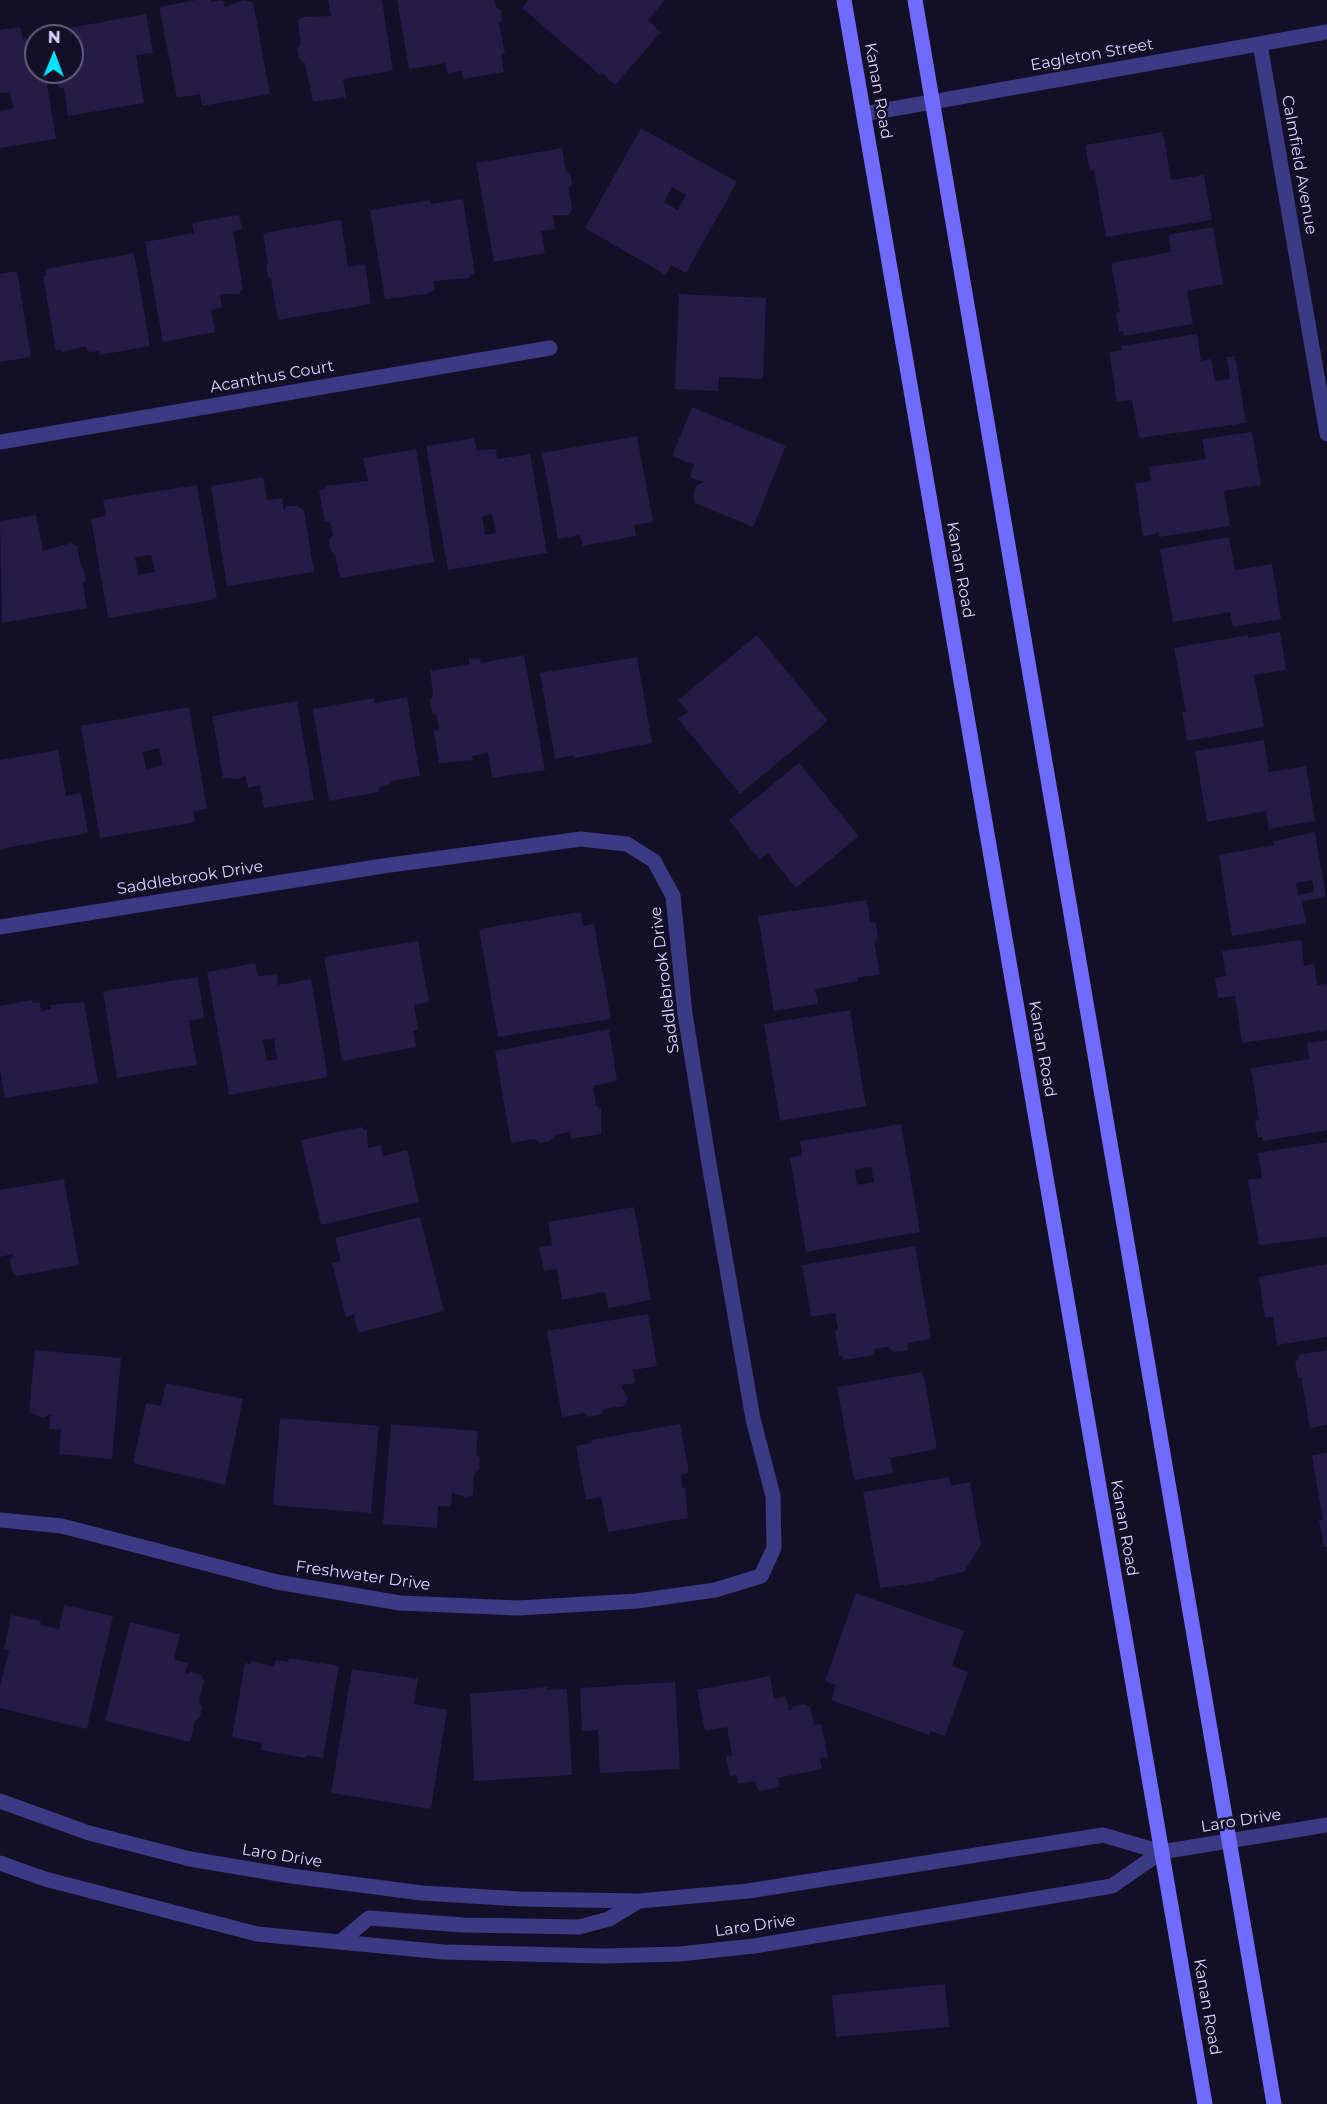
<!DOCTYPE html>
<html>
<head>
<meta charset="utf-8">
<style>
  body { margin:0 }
  #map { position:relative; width:1327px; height:2104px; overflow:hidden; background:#130f26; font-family:Montserrat,sans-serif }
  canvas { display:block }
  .north { position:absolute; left:24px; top:24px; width:60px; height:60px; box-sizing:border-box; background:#130f26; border:2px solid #625e7d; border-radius:50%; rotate:1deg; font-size:16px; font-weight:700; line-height:24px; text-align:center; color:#d9d4ff }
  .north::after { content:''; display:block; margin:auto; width:21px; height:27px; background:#00e5ff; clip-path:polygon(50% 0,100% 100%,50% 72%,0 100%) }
</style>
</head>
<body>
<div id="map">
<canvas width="1327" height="2104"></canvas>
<div class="north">N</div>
</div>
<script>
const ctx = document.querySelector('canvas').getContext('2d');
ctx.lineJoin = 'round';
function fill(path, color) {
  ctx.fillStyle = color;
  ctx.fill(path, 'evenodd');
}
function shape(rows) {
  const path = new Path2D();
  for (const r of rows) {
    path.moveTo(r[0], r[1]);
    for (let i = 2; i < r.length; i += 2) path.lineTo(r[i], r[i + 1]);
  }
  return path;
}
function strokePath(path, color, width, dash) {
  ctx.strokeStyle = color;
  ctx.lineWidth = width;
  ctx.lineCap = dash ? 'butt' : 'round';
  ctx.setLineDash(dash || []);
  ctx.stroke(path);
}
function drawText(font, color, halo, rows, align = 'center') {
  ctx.font = font + ' Montserrat,sans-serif';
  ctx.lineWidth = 5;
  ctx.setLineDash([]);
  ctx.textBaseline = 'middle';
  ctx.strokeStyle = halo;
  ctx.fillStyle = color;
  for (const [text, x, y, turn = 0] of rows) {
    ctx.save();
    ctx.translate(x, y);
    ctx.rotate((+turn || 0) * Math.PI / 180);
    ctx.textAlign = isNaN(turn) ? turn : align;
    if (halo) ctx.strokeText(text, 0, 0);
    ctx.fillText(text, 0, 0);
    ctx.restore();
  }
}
const building = shape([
  [196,0,211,0,211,2,223,0,225,7,244,0,253,2,270,94,202,106,200,94,177,98,159,7],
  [328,0,382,0,393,71,343,79,346,97,313,102,305,63,299,59,297,49,301,43,298,22,302,17,331,16],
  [397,0,495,0,496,7,501,10,502,21,499,24,505,54,501,54,504,72,463,79,462,71,447,73,445,63,409,69],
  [528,0,665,0,648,20,661,32,615,85,602,73,600,75,522,8],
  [146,14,153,53,136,55,144,103,68,116,64,89,58,86,56,74,72,72,72,36,54,36,53,31],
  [20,27,23,39,36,36,36,72,45,72,56,139,0,148,0,111,13,108,10,92,0,93,0,30],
  [641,128,737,182,686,273,671,265,666,275,585,228],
  [672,187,686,195,678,210,664,202],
  [1163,132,1171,180,1204,175,1212,220,1106,237,1094,170,1090,171,1085,145],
  [562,148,566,172,570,173,572,185,569,188,572,210,568,215,553,215,555,229,541,231,545,253,494,262,476,163],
  [463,199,475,274,469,275,470,278,434,281,435,290,427,294,385,299,370,210,430,200,431,204],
  [239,215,242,229,233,231,243,289,239,294,220,294,222,307,211,310,215,332,163,342,145,242,194,233,192,223],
  [341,220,348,267,365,264,371,304,278,320,271,279,268,277,266,266,268,263,263,233],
  [1213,227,1223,284,1187,291,1193,324,1124,336,1123,331,1119,332,1116,313,1120,312,1111,263,1171,252,1168,235],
  [134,253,150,346,100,355,99,351,88,352,86,346,62,352,61,349,56,351,43,276,46,275,45,269],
  [17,271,31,357,0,362,0,274],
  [679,294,766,298,763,379,719,377,718,391,675,389],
  [1197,334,1201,361,1211,359,1215,381,1230,379,1227,357,1235,356,1246,423,1139,438,1132,400,1117,402,1109,352,1122,350,1121,346],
  [692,407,786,446,753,527,695,503,693,495,697,485,704,482,690,477,694,465,672,456],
  [1252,432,1261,485,1224,491,1230,526,1159,537,1159,533,1143,536,1135,483,1151,481,1149,467,1206,459,1202,439],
  [637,436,653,522,634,525,636,536,583,546,580,535,558,539,542,453],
  [474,438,477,451,496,449,497,459,530,454,547,553,448,570,426,446],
  [492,514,496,533,485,535,482,517],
  [416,449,434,562,340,578,335,555,331,551,329,540,333,535,330,521,325,522,319,490,326,489,325,486,368,481,363,458],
  [263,477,267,500,282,498,284,511,287,506,297,506,304,510,314,572,227,586,211,486],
  [197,485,217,599,108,618,91,519,106,516,103,500],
  [151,555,155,572,138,575,135,557],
  [36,515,43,551,71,543,77,546,81,567,84,570,86,580,83,585,87,608,2,623,0,521],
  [1229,537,1235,570,1272,564,1281,619,1233,627,1230,612,1173,622,1160,549],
  [1280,632,1286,670,1254,675,1264,727,1187,741,1182,712,1186,712,1174,648,1248,635,1248,638],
  [757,635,828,721,740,794,678,719,688,712,678,700],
  [524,655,545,770,492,778,488,753,472,756,473,760,439,763,434,731,439,730,437,716,432,712,430,700,433,695,430,671,469,664,469,659,480,658,481,663],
  [637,657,652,743,575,758,574,755,555,759,540,673],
  [407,697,420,776,390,781,390,785,378,787,379,792,329,801,313,709,374,698,374,703],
  [297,701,314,800,264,808,260,785,248,788,245,775,239,779,223,778,212,716],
  [189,707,207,809,193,811,195,822,100,838,81,726],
  [159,748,162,765,146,769,143,752],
  [1264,740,1269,772,1306,766,1315,821,1269,829,1266,811,1207,822,1195,751],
  [58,750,66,796,81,793,88,833,0,849,0,760],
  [799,763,859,836,796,888,768,853,761,859,754,853,729,820],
  [1315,832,1326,897,1302,901,1306,923,1232,936,1219,855,1274,845,1274,841],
  [1312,880,1314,892,1298,895,1296,883],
  [867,900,870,921,876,924,878,938,874,942,880,974,857,978,858,981,815,989,818,1004,774,1011,758,916],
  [581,912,583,926,594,924,611,1019,498,1037,479,929],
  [1301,940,1304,966,1314,964,1317,985,1327,984,1327,1030,1242,1043,1235,996,1218,998,1215,978,1226,976,1222,951],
  [418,941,429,1002,414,1005,418,1030,413,1031,416,1047,342,1061,324,957],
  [255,963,258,976,277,974,278,985,311,979,328,1077,229,1095,207,972],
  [274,1039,277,1059,267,1061,263,1040],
  [198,977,204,1018,189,1021,197,1065,117,1078,103,991],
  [32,1000,32,1003,40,1002,41,1011,51,1009,51,1005,84,1002,98,1083,5,1098,0,1070,0,1006],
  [850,1010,866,1106,780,1121,764,1024],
  [609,1029,617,1081,593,1086,596,1106,601,1109,601,1134,571,1139,570,1132,555,1135,550,1141,540,1143,534,1139,511,1143,495,1051],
  [1327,1040,1327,1130,1263,1141,1262,1137,1258,1138,1255,1121,1259,1120,1251,1068,1309,1059,1307,1043],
  [901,1124,920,1232,806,1252,790,1158,802,1155,800,1141],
  [871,1167,874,1182,857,1185,855,1169],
  [361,1127,367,1131,368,1148,381,1145,383,1156,407,1150,419,1202,321,1225,301,1140],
  [1327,1142,1327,1237,1259,1245,1248,1180,1262,1178,1258,1153],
  [64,1179,79,1265,16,1276,12,1272,10,1260,13,1254,0,1257,0,1190],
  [634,1207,651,1300,608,1308,605,1292,562,1300,557,1269,544,1271,539,1247,552,1245,548,1222],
  [420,1217,444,1311,358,1333,354,1314,346,1317,332,1263,341,1261,335,1238],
  [915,1246,931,1339,908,1343,907,1351,893,1352,888,1347,874,1349,875,1355,843,1360,842,1356,839,1355,835,1332,838,1329,835,1313,811,1317,802,1265],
  [1327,1264,1327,1337,1277,1345,1273,1317,1265,1318,1259,1277],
  [648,1314,657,1366,633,1370,635,1383,621,1385,628,1399,624,1406,604,1409,601,1414,588,1417,584,1413,562,1417,547,1331],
  [35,1350,121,1358,112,1459,59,1454,61,1430,49,1429,51,1414,43,1418,29,1412],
  [1327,1350,1327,1425,1310,1428,1301,1377,1298,1378,1295,1361,1299,1360,1298,1355],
  [923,1372,937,1449,890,1458,893,1473,854,1480,837,1387],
  [166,1383,243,1399,225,1485,133,1463,146,1403,161,1406],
  [280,1418,379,1426,371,1513,273,1505],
  [391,1424,478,1431,476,1454,480,1458,479,1470,474,1474,473,1495,466,1497,452,1493,451,1507,438,1506,437,1528,383,1524],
  [680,1424,689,1473,681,1475,682,1488,685,1487,688,1518,608,1532,601,1497,586,1500,576,1446,592,1443,591,1440],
  [1327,1453,1327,1547,1324,1547,1319,1520,1323,1520,1312,1455],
  [949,1477,951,1486,970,1482,981,1545,964,1572,935,1578,936,1581,880,1588,863,1492],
  [856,1593,964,1631,952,1666,968,1672,945,1736,930,1731,929,1735,831,1700,836,1685,825,1681],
  [64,1605,113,1616,87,1729,0,1708,0,1687,9,1650,4,1649,11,1615,41,1621,40,1625,59,1629],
  [130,1622,180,1634,174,1660,188,1663,185,1675,191,1672,201,1675,204,1680,199,1702,202,1707,200,1717,195,1721,190,1742,105,1721],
  [289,1658,339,1666,323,1758,306,1755,305,1758,261,1750,262,1743,232,1737,245,1663,251,1664,251,1660,274,1667,276,1660,288,1662],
  [352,1669,418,1679,414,1704,447,1710,431,1809,331,1793],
  [770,1676,774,1699,786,1696,789,1710,792,1710,791,1707,804,1704,810,1707,814,1725,821,1724,828,1757,820,1758,822,1769,778,1778,780,1787,758,1791,755,1781,738,1784,737,1775,730,1776,726,1756,732,1755,727,1727,705,1731,697,1690],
  [675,1682,680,1769,600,1773,598,1730,582,1731,580,1688],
  [547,1687,547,1690,567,1689,572,1775,474,1781,470,1694],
  [945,1984,949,2027,836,2037,832,1995]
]);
const street = shape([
  [1260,44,1327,434],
  [864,114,1327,32],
  [0,442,550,348],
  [0,927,383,866,581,839,627,844,654,861,673,896,685,1014,709,1164,753,1419,773,1496,774,1548,761,1576,715,1590,637,1601,518,1608,400,1603,277,1582,62,1526,0,1520],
  [0,1801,89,1833,190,1859,291,1876,422,1893,521,1899,639,1901,748,1891,1103,1835,1161,1852,1327,1825],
  [0,1863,45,1879,257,1934,443,1952,604,1956,679,1954,754,1946,1112,1886,1161,1852],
  [340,1942,369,1918,463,1925,579,1927,609,1919,639,1901]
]);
const secondary = shape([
  [844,0,1205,2104],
  [915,0,1274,2104]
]);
const streetNames = [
  ["Eagleton Street",1092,55,-10],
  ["Kanan Road",878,91,80],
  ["Calmfield Avenue",1299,165,80],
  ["Acanthus Court",272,377,-10],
  ["Kanan Road",960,570,80],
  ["Saddlebrook Drive",190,878,-9],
  ["Saddlebrook Drive",665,980,-97],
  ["Kanan Road",1042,1049,80],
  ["Kanan Road",1124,1528,80],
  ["Freshwater Drive",363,1576,8],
  ["Laro Drive",1241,1821,-9],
  ["Laro Drive",282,1856,9],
  ["Laro Drive",755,1926,-8],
  ["Kanan Road",1207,2007,80]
];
fill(building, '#241b47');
strokePath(street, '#3d3a85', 15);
strokePath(secondary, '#6f6bff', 15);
drawText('16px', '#d9d4ff', '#130f26', streetNames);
</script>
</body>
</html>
